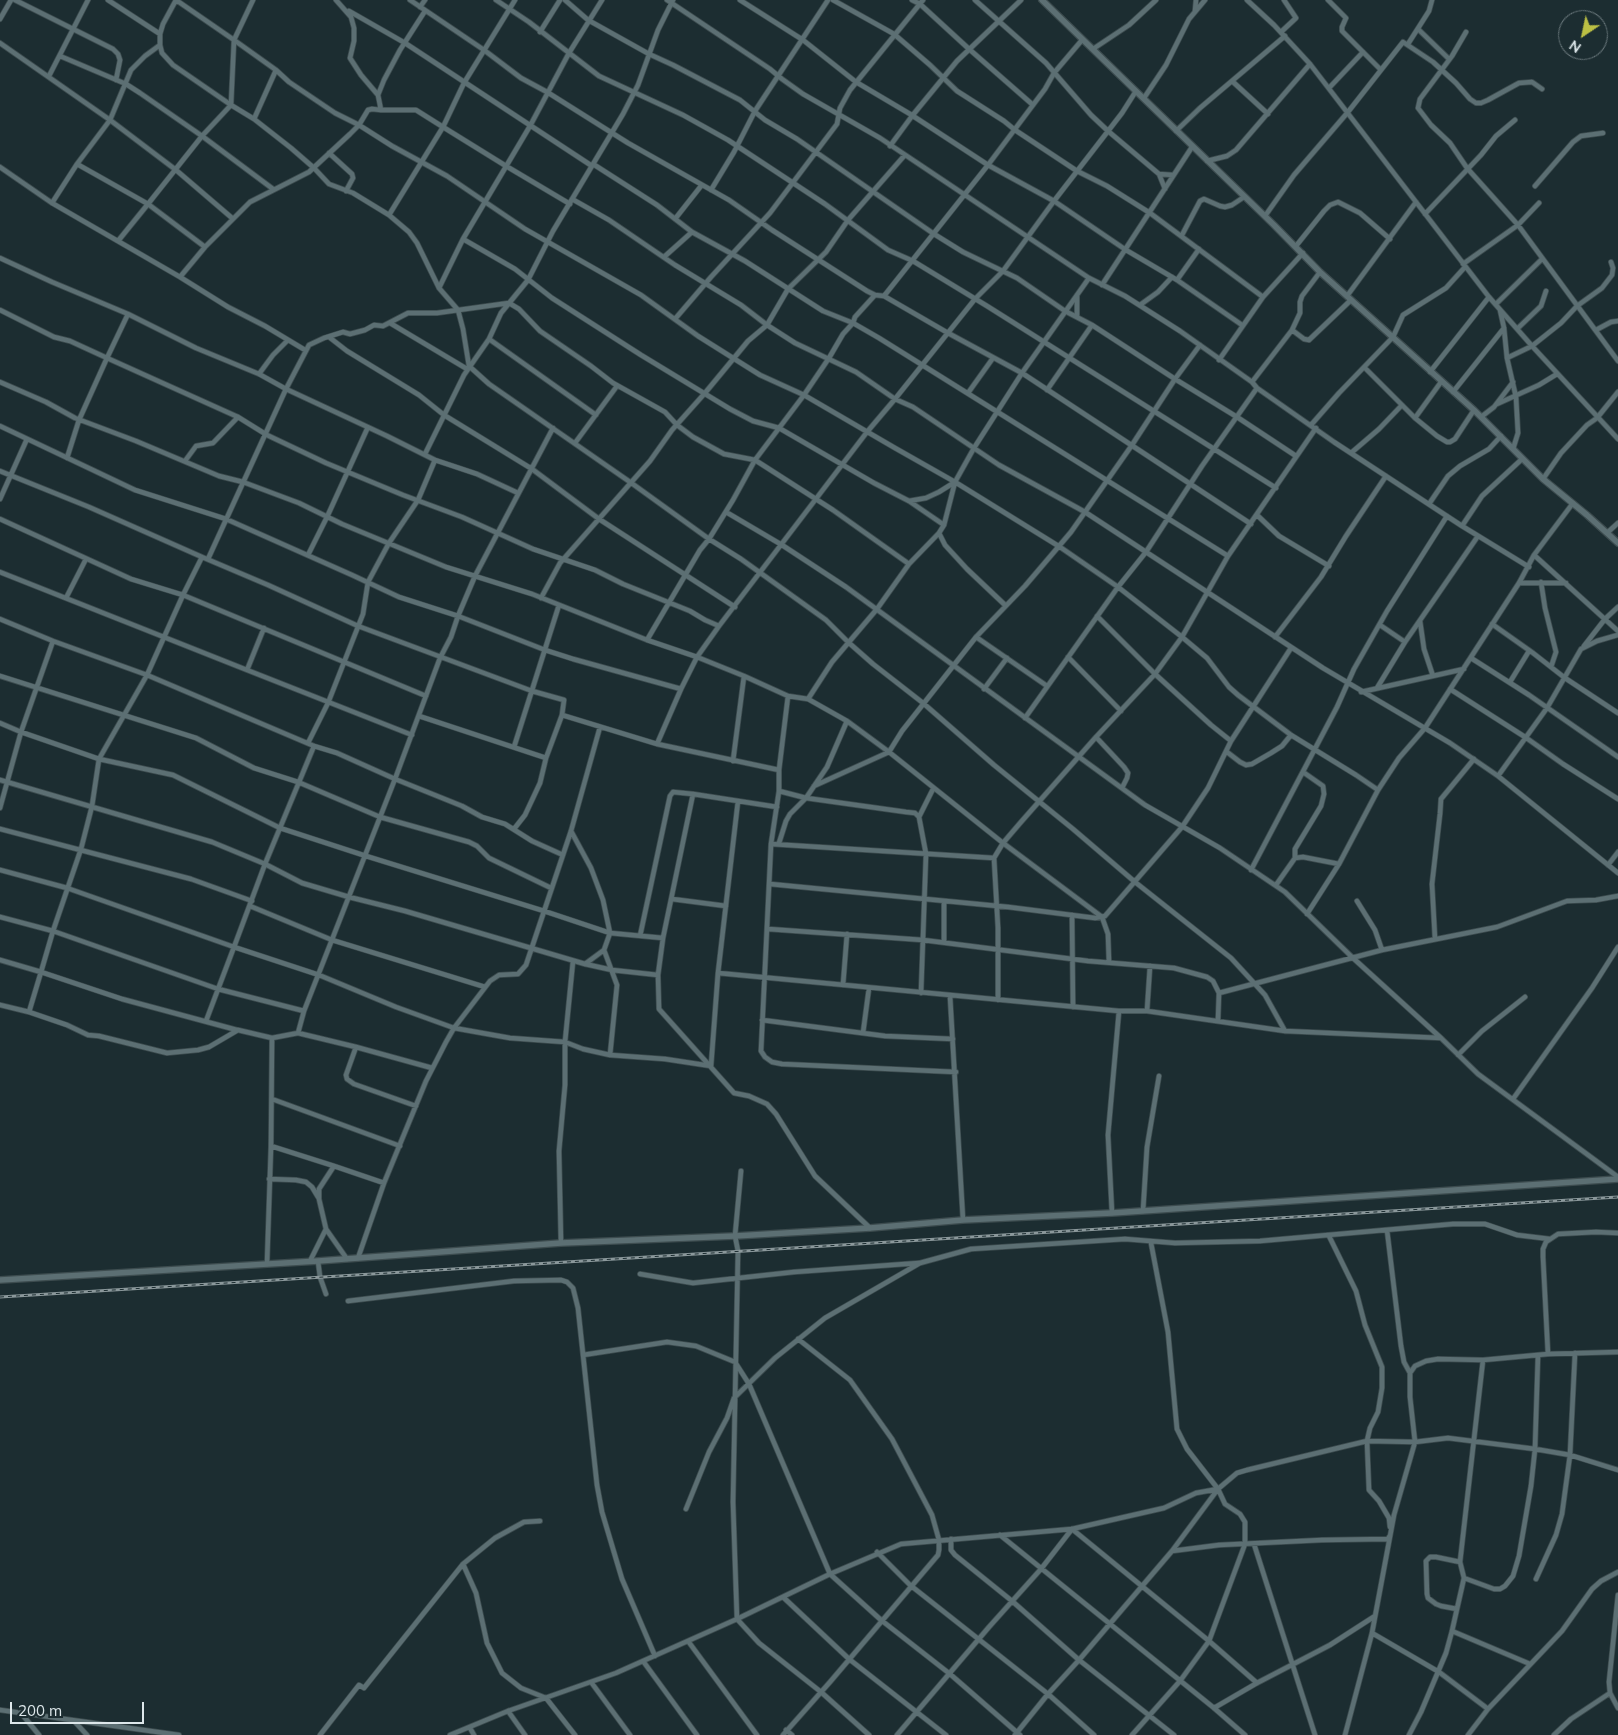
<!DOCTYPE html>
<html>
<head>
<meta charset="utf-8">
<style>
  body { margin:0 }
  #map { position:relative; width:1618px; height:1735px; overflow:hidden; background:#1c2d31; font-family:Mulish,sans-serif }
  canvas { display:block }
  .north { position:absolute; left:1558px; top:10px; width:50px; height:50px; box-sizing:border-box; background:#1c2d31; border:1px solid #69777b; border-radius:50%; rotate:214deg; font-size:14px; font-weight:700; line-height:20px; text-align:center; color:#dde7ea }
  .north::after { content:''; display:block; margin:auto; width:18px; height:22px; background:#bcc044; clip-path:polygon(50% 0,100% 100%,50% 72%,0 100%) }
  .scale { position:absolute; left:10px; top:1702px; width:134px; height:22px; box-sizing:border-box; border:2px solid #dde7ea; border-top:0; padding-left:6px; font-size:15px; line-height:18px; white-space:nowrap; color:#dde7ea; -webkit-text-stroke:4px #1c2d31; paint-order:stroke }
</style>
</head>
<body>
<div id="map">
<canvas width="1618" height="1735"></canvas>
<div class="north">N</div>
<div class="scale">200 m</div>
</div>
<script>
const ctx = document.querySelector('canvas').getContext('2d');
ctx.lineJoin = 'round';
function shape(rows) {
  const path = new Path2D();
  for (const r of rows) {
    path.moveTo(r[0], r[1]);
    for (let i = 2; i < r.length; i += 2) path.lineTo(r[i], r[i + 1]);
  }
  return path;
}
function strokePath(path, color, width, dash) {
  ctx.strokeStyle = color;
  ctx.lineWidth = width;
  ctx.lineCap = dash ? 'butt' : 'round';
  ctx.setLineDash(dash || []);
  ctx.stroke(path);
}
const minor = shape([
  [15,0,113,49,118,54,120,60,116,80],
  [108,0,160,34],
  [176,0,163,24,160,34,160,45,162,53,173,65,231,105],
  [176,0,234,40,253,0],
  [336,0,351,17,354,28,354,41,350,58,361,75,378,95,381,110,416,110,443,127,389,215],
  [410,0,484,50,521,78,547,92,628,143,729,200,772,230,867,291,875,295,884,296,948,333,1022,373,1251,524],
  [496,0,529,22,599,76,683,115,728,140,825,204,888,250,913,261,987,306,1276,488],
  [515,0,464,83,443,127,506,166,570,204],
  [565,0,588,20,649,54,673,65,740,100,765,120,797,139,934,234,963,252,1017,278,1065,311,1092,325,1175,379,1237,417,1296,456],
  [667,0,770,69,782,79,803,94,880,138,1089,278,1125,296,1180,331,1252,382,1257,388,1334,442,1462,526,1529,567],
  [740,0,803,40,856,82,910,114,988,165,1054,201,1126,250,1177,280,1242,325],
  [833,0,894,34,930,65,957,91,1004,121,1015,130,1077,171,1107,186,1150,213,1263,297],
  [912,0,920,4,969,49,1033,105],
  [975,0,1046,63,1091,115,1108,131,1159,174,1165,189],
  [1247,0,1274,25,1310,64,1489,297,1532,346,1618,439],
  [1328,0,1346,18,1342,27,1342,31,1381,70],
  [420,7,425,0],
  [349,11,405,43,592,166],
  [1195,11,1196,0],
  [0,19,11,0],
  [1418,29,1449,59],
  [540,32,560,0],
  [1281,32,1296,18,1284,0],
  [1466,32,1452,56,1420,99,1418,108,1431,125,1450,143,1467,168,1518,225,1618,361],
  [0,43,110,120,176,170,232,218],
  [1408,44,1429,11,1432,0],
  [160,45,145,56,131,70,110,120,77,164,52,203,180,277,228,307,265,326,305,350],
  [1093,49,1129,25,1156,0],
  [60,56,126,84,140,93,202,136,273,189],
  [49,76,88,0],
  [1232,81,1268,114],
  [1329,88,1363,52],
  [378,95,384,80,400,50,425,11],
  [1144,98,1166,65,1189,19,1205,0],
  [231,105,234,40,276,70,289,82,335,113,359,125,392,146,447,176,525,229,641,295,698,336,760,375,804,395,895,448,955,482,1060,547,1118,587,1182,637,1207,658,1229,687,1238,695,1291,735,1356,775,1378,790],
  [254,119,276,70],
  [1176,131,1200,108,1285,36],
  [890,146,912,116,957,61,1021,0],
  [329,153,352,174,353,178,346,191],
  [1207,161,1227,156,1236,150,1310,64],
  [77,164,148,204,202,136,231,105,254,119,291,148,314,168,329,184,353,193,389,215,409,232,417,243,439,288,458,310,463,329,469,366,489,384,630,482,709,539,741,559,826,620,848,642,873,664,923,703,994,765,1073,829,1135,882,1231,958,1265,995,1285,1031],
  [593,164,657,205,692,232,745,261,823,311,853,323,879,338,1228,556],
  [0,167,52,203],
  [1159,174,1173,175],
  [1535,186,1573,142,1581,136,1603,133],
  [711,190,734,152,755,111,828,0],
  [572,199,609,220,675,265,741,305,767,325,795,343,856,372,895,399,913,407,999,465,1085,512,1323,668,1450,743,1498,776,1618,873],
  [1425,214,1481,155,1496,136,1515,120],
  [1265,216,1294,175,1348,112,1403,42,1433,62,1456,83,1470,99,1476,103,1481,103,1488,100,1519,83,1532,82,1542,89],
  [675,219,701,186],
  [1182,235,1200,201,1204,199,1220,206,1225,207,1232,205,1244,197],
  [463,239,530,126,569,53,602,0],
  [118,241,148,204,205,247],
  [1296,246,1324,211,1330,205,1338,202,1360,213,1390,239],
  [664,257,692,232],
  [0,258,52,282,128,314],
  [1463,264,1518,225,1539,203],
  [180,277,205,247,250,202,309,172,350,134,359,125,368,110,372,109,381,110],
  [1177,280,1199,249],
  [1102,285,1192,147],
  [439,288,463,239,515,269,552,298,641,355,730,409,753,421,779,428,874,483,909,501,944,525],
  [1077,295,1077,317],
  [884,296,988,165,1045,89,1054,73,1082,40],
  [1347,296,1416,202],
  [1496,304,1542,259],
  [1140,305,1158,292,1172,277],
  [0,310,54,337,70,341,107,358,128,314,196,348,259,374,286,389,387,436,435,460,477,474,518,493],
  [1500,310,1504,328,1507,358,1516,397,1518,433,1513,449],
  [675,319,711,277,770,213,837,124,840,108,850,90,923,0],
  [390,323,467,369],
  [1517,329,1541,306,1546,291],
  [1292,330,1304,339,1309,340,1351,300],
  [1596,330,1611,322,1618,321],
  [329,337,347,351,419,395,444,415,532,469,599,519,735,607],
  [489,339,596,415],
  [1507,358,1532,346,1561,323,1577,306,1602,288,1612,275,1613,268,1611,262],
  [1219,360,1263,297,1303,253],
  [1364,367,1415,418,1437,436,1447,442,1450,442,1455,439,1474,410],
  [1430,372,1489,297],
  [259,374,273,355,288,340],
  [0,382,46,402,75,418,136,441,219,476,243,482,299,503,342,524,446,567,532,594,647,640,697,657,744,676,788,696,808,699,847,721,889,752,1003,843,1102,917,1108,934,1109,962],
  [1252,382,1292,330,1300,313,1300,302,1302,296,1320,272],
  [1047,390,1092,325],
  [1453,392,1504,328],
  [968,393,993,358],
  [1497,404,1539,385,1557,374],
  [1481,417,1494,407,1513,382],
  [1415,418,1441,382],
  [1311,425,1339,393,1393,337,1403,315,1446,288,1465,267],
  [0,426,135,490,226,519,352,575,399,597,458,616,545,650,573,659,681,689],
  [553,428,475,576,458,616,451,637,440,658,395,779,462,806,482,817,505,824,532,841,563,855],
  [575,443,617,386],
  [1351,453,1379,429,1402,405],
  [425,454,464,375,489,339,501,313,528,280,553,231,623,114,638,85,658,30,673,0],
  [67,458,79,420,107,358,238,417,267,435,326,463,403,495,462,517,533,549,595,570,623,584,690,611,705,620,719,626],
  [185,461,196,446,213,443,238,417],
  [0,471,89,507,202,557],
  [1543,479,1561,453,1587,425,1597,418,1618,392],
  [955,482,944,525,939,533,945,545,967,569,1005,605],
  [0,499,27,439],
  [909,501,926,498,939,492,955,482,974,448,1022,373,1089,278],
  [1429,504,1448,476,1460,466,1489,449,1501,436],
  [726,512,782,545,846,587,1145,805,1220,848,1285,892,1353,958,1441,1038],
  [1257,515,1279,536,1329,566],
  [0,519,131,579,183,595,147,675,99,759,92,806,81,849,53,931,41,972,0,960],
  [1462,526,1482,496,1522,459],
  [1607,533,1618,523],
  [308,555,327,517,368,427],
  [1534,555,1618,631],
  [208,559,286,389,309,345,324,338,343,332,350,334,365,330,374,325,383,326,408,313,437,313,509,303,519,309,540,331,591,366,613,383,665,412,677,425,693,437,724,454,755,460,833,510,909,564],
  [0,572,247,670],
  [1541,582,1545,608,1556,652,1551,667],
  [1519,583,1566,583],
  [66,598,86,559],
  [541,598,560,563,650,461,672,430,705,393,734,358,748,341,767,325,788,289,826,252,848,220,904,156],
  [1097,616,1155,674,1211,725,1231,741],
  [0,619,53,641,147,675,314,746,337,753,395,779,304,1011,298,1033],
  [1420,621,1424,649,1433,676],
  [1492,624,1533,653,1565,678,1618,713],
  [1380,625,1405,642],
  [264,628,247,670,412,735],
  [976,637,1047,686],
  [1275,637,1321,577,1346,536,1386,476],
  [647,640,700,550,709,539,733,500,755,460,804,395,829,358,843,334,853,323,855,317,875,295],
  [1584,646,1605,619,1618,607],
  [1068,657,1121,711],
  [1471,658,1529,695,1618,757],
  [0,676,196,738,254,768,298,782,380,817,469,842,477,846,489,858,551,888],
  [1510,682,1529,651],
  [1377,688,1405,642,1478,536],
  [984,689,1007,658],
  [1450,689,1525,737,1563,764,1618,799],
  [1361,692,1464,669],
  [426,696,183,595,202,557,268,585,358,626,532,691,564,700,562,715,546,758,540,783,525,815,514,829],
  [788,696,779,770,779,791,771,844,761,1051,765,1057,772,1062,782,1064,956,1072],
  [808,699,832,662,877,609,909,564,939,533],
  [562,715,657,744,779,770],
  [419,716,546,758],
  [1025,718,1118,587,1146,552,1202,466,1257,388],
  [0,723,21,732,99,759,173,775,280,828,366,856,544,911,610,933,663,938],
  [1096,737,1124,767,1128,773,1127,778,1122,788],
  [308,743,328,703,363,614,368,582,389,543,418,500,435,460],
  [657,744,681,689,697,657,719,626,867,432,895,399,975,299,1003,271,1054,201,1122,113,1136,91],
  [314,746,265,864,234,947,319,975,396,1007,454,1028,510,1038,565,1042,583,1049,610,1055,665,1059,711,1066],
  [514,747,559,605],
  [1227,752,1240,762,1246,765,1252,764,1271,753,1282,746,1291,735],
  [733,761,744,676],
  [1498,776,1547,708,1581,649,1597,641,1618,635],
  [0,780,212,842,265,864,302,883,349,897,405,911,585,964,612,970,658,975],
  [814,786,889,752,902,731,976,637,1025,586,1071,532,1132,445,1175,379,1200,345],
  [779,791,806,798,906,812,915,813,919,817,926,854,921,993],
  [777,807,693,794,663,938,658,975,659,1009,734,1093,749,1096,767,1104,776,1114,815,1176,870,1228],
  [0,808,21,732,53,641],
  [919,817,933,789],
  [0,829,191,879,252,901],
  [571,831,591,868,603,900,610,933,604,950,585,964],
  [779,843,786,821,790,814,806,798,827,767,847,721],
  [771,844,994,858],
  [1295,858,1295,849,1321,806,1324,794,1323,786,1303,772],
  [1608,865,1618,852],
  [0,870,67,888,234,947,206,1021],
  [1251,870,1337,707,1354,669,1387,611,1447,516],
  [770,884,1008,907,1095,918,1105,916,1182,827,1208,788,1231,741,1291,648],
  [1276,885,1295,858,1303,857,1339,864],
  [672,899,726,906],
  [1357,901,1375,930,1382,950],
  [250,906,332,940,485,987],
  [1307,914,1339,864,1378,790,1399,758,1425,728,1519,583,1534,555,1573,503],
  [1072,915,1073,1007],
  [0,917,53,931,218,989,304,1011],
  [768,929,923,940,1088,961,1174,968,1207,977,1213,981,1219,993,1218,1020],
  [640,936,670,796,673,792,693,794],
  [1435,939,1432,884,1440,814,1441,799,1474,759],
  [944,942,944,901],
  [604,950,617,985,610,1055],
  [718,973,1119,1011,1147,1011,1285,1031,1441,1038,1478,1074,1618,1177],
  [843,985,847,934],
  [1219,993,1382,950,1497,927,1567,901,1596,900,1618,896],
  [950,996,963,1220],
  [998,1000,998,928,994,858,1003,843,1021,822,1096,737,1155,674,1182,637,1228,556,1316,428],
  [0,1005,29,1012,67,1025,88,1035,99,1036,167,1053,198,1050,209,1047,238,1030,272,1038,298,1033,356,1047,432,1068],
  [1147,1011,1150,966],
  [29,1012,41,972,122,999,237,1030],
  [762,1020,885,1036,953,1039],
  [863,1033,869,988],
  [272,1038,271,1146,334,1166],
  [356,1047,346,1075,347,1079,354,1084,416,1106],
  [1458,1055,1482,1031,1525,997],
  [711,1066,718,973,738,801],
  [272,1099,400,1146],
  [1513,1099,1592,988,1618,947],
  [741,1171,735,1236,738,1251,733,1502,737,1619,759,1643,821,1692,869,1735],
  [269,1179,296,1180,306,1182,312,1187,318,1197],
  [1143,1211,1147,1147,1159,1076],
  [1112,1213,1108,1135,1119,1011],
  [326,1229,347,1259],
  [1387,1230,1401,1346,1404,1362,1410,1373],
  [1329,1236,1356,1291,1365,1325,1382,1367,1382,1388,1378,1412,1370,1428,1367,1441,1369,1490,1379,1501,1389,1518,1390,1527],
  [561,1243,559,1151,565,1085,565,1042,573,961],
  [358,1258,384,1183,426,1081,446,1042,454,1028,490,981,499,975,518,974,526,965,571,831,600,727],
  [310,1261,326,1229,319,1199,319,1189,334,1166,384,1183],
  [318,1261,320,1277,326,1294],
  [267,1264,271,1146],
  [640,1274,693,1283,794,1272,919,1263],
  [348,1301,514,1281,561,1280,567,1282,573,1288,578,1308,597,1485,602,1512,622,1579,655,1656],
  [1548,1354,1543,1257,1543,1249,1546,1242,1558,1234,1596,1232,1618,1233],
  [583,1355,667,1342,696,1346,735,1362,749,1384,830,1574,881,1620,950,1674,1020,1735],
  [686,1509,709,1452,727,1418,734,1398,775,1358,825,1318,920,1263,971,1249,1125,1239,1175,1243,1260,1241,1453,1224,1485,1224,1517,1235,1550,1239],
  [1000,1535,1214,1708,1245,1735],
  [951,1539,951,1550,955,1555,1012,1601,1079,1660,1174,1735],
  [1254,1544,1315,1735],
  [1172,1551,1219,1545,1322,1540,1388,1539,1389,1537],
  [877,1552,910,1585,1048,1694,1094,1735],
  [463,1564,476,1593,487,1643,502,1673,521,1688,546,1698,575,1735],
  [1464,1578,1494,1589,1500,1589,1505,1586,1513,1576,1519,1556,1531,1486,1535,1449,1538,1355],
  [1536,1579,1556,1535,1562,1514,1570,1455,1575,1353],
  [1618,1595,1609,1682,1610,1693,1618,1708],
  [783,1597,849,1659,946,1735],
  [1457,1609,1441,1606,1436,1604,1428,1598,1427,1594,1426,1561,1430,1557,1436,1557,1460,1562],
  [1452,1631,1530,1664],
  [1372,1633,1439,1672,1488,1709],
  [688,1641,757,1735],
  [643,1661,697,1735],
  [591,1682,630,1735],
  [1214,1708,1257,1683,1330,1645,1375,1616],
  [0,1710,179,1735],
  [508,1711,525,1735],
  [21,1713,39,1735],
  [74,1721,87,1735],
  [470,1728,474,1735],
  [786,1730,792,1735],
  [320,1735,359,1685,364,1688,463,1564,495,1538,524,1522,540,1521],
  [450,1735,508,1711,616,1673,737,1619,830,1574,901,1544,1072,1529,1164,1508,1196,1493,1218,1489,1237,1473,1247,1470,1367,1441,1415,1442,1448,1438,1535,1449,1570,1455,1618,1470],
  [783,1735,830,1682,938,1555,939,1550,939,1540,932,1515,892,1439,850,1380,798,1339],
  [897,1735,989,1627,1041,1569,1072,1529,1209,1641,1257,1683],
  [1015,1735,1048,1694,1079,1660,1172,1551,1218,1489],
  [1132,1735,1180,1681,1209,1641,1245,1544,1245,1522,1240,1514,1225,1504,1218,1489,1187,1449,1177,1429,1168,1332,1151,1243],
  [1345,1735,1372,1633,1394,1515,1415,1442,1410,1397,1410,1373,1415,1366,1426,1361,1438,1359,1483,1360,1548,1354,1618,1352],
  [1409,1735,1421,1712,1446,1653,1452,1631,1464,1578,1460,1562,1483,1360],
  [1468,1735,1488,1709,1562,1631,1592,1589,1601,1581,1618,1572],
  [1554,1735,1571,1719,1610,1693]
]);
const tertiary = shape([
  [1042,0,1274,225,1320,272,1474,410,1543,479,1587,515,1618,543],
  [0,1280,318,1261,561,1243,735,1236,870,1228,963,1220,1112,1213,1618,1179]
]);
const rail = shape([
  [0,1297,1618,1197]
]);
strokePath(minor, '#3d4c4f', 6);
strokePath(tertiary, '#3d4c4f', 8);
strokePath(minor, '#5c6f73', 4.5);
strokePath(tertiary, '#5c6f73', 5.5);
strokePath(rail, '#8b989b', 3);
strokePath(rail, '#1c2d31', 1, [4]);
</script>
</body>
</html>
